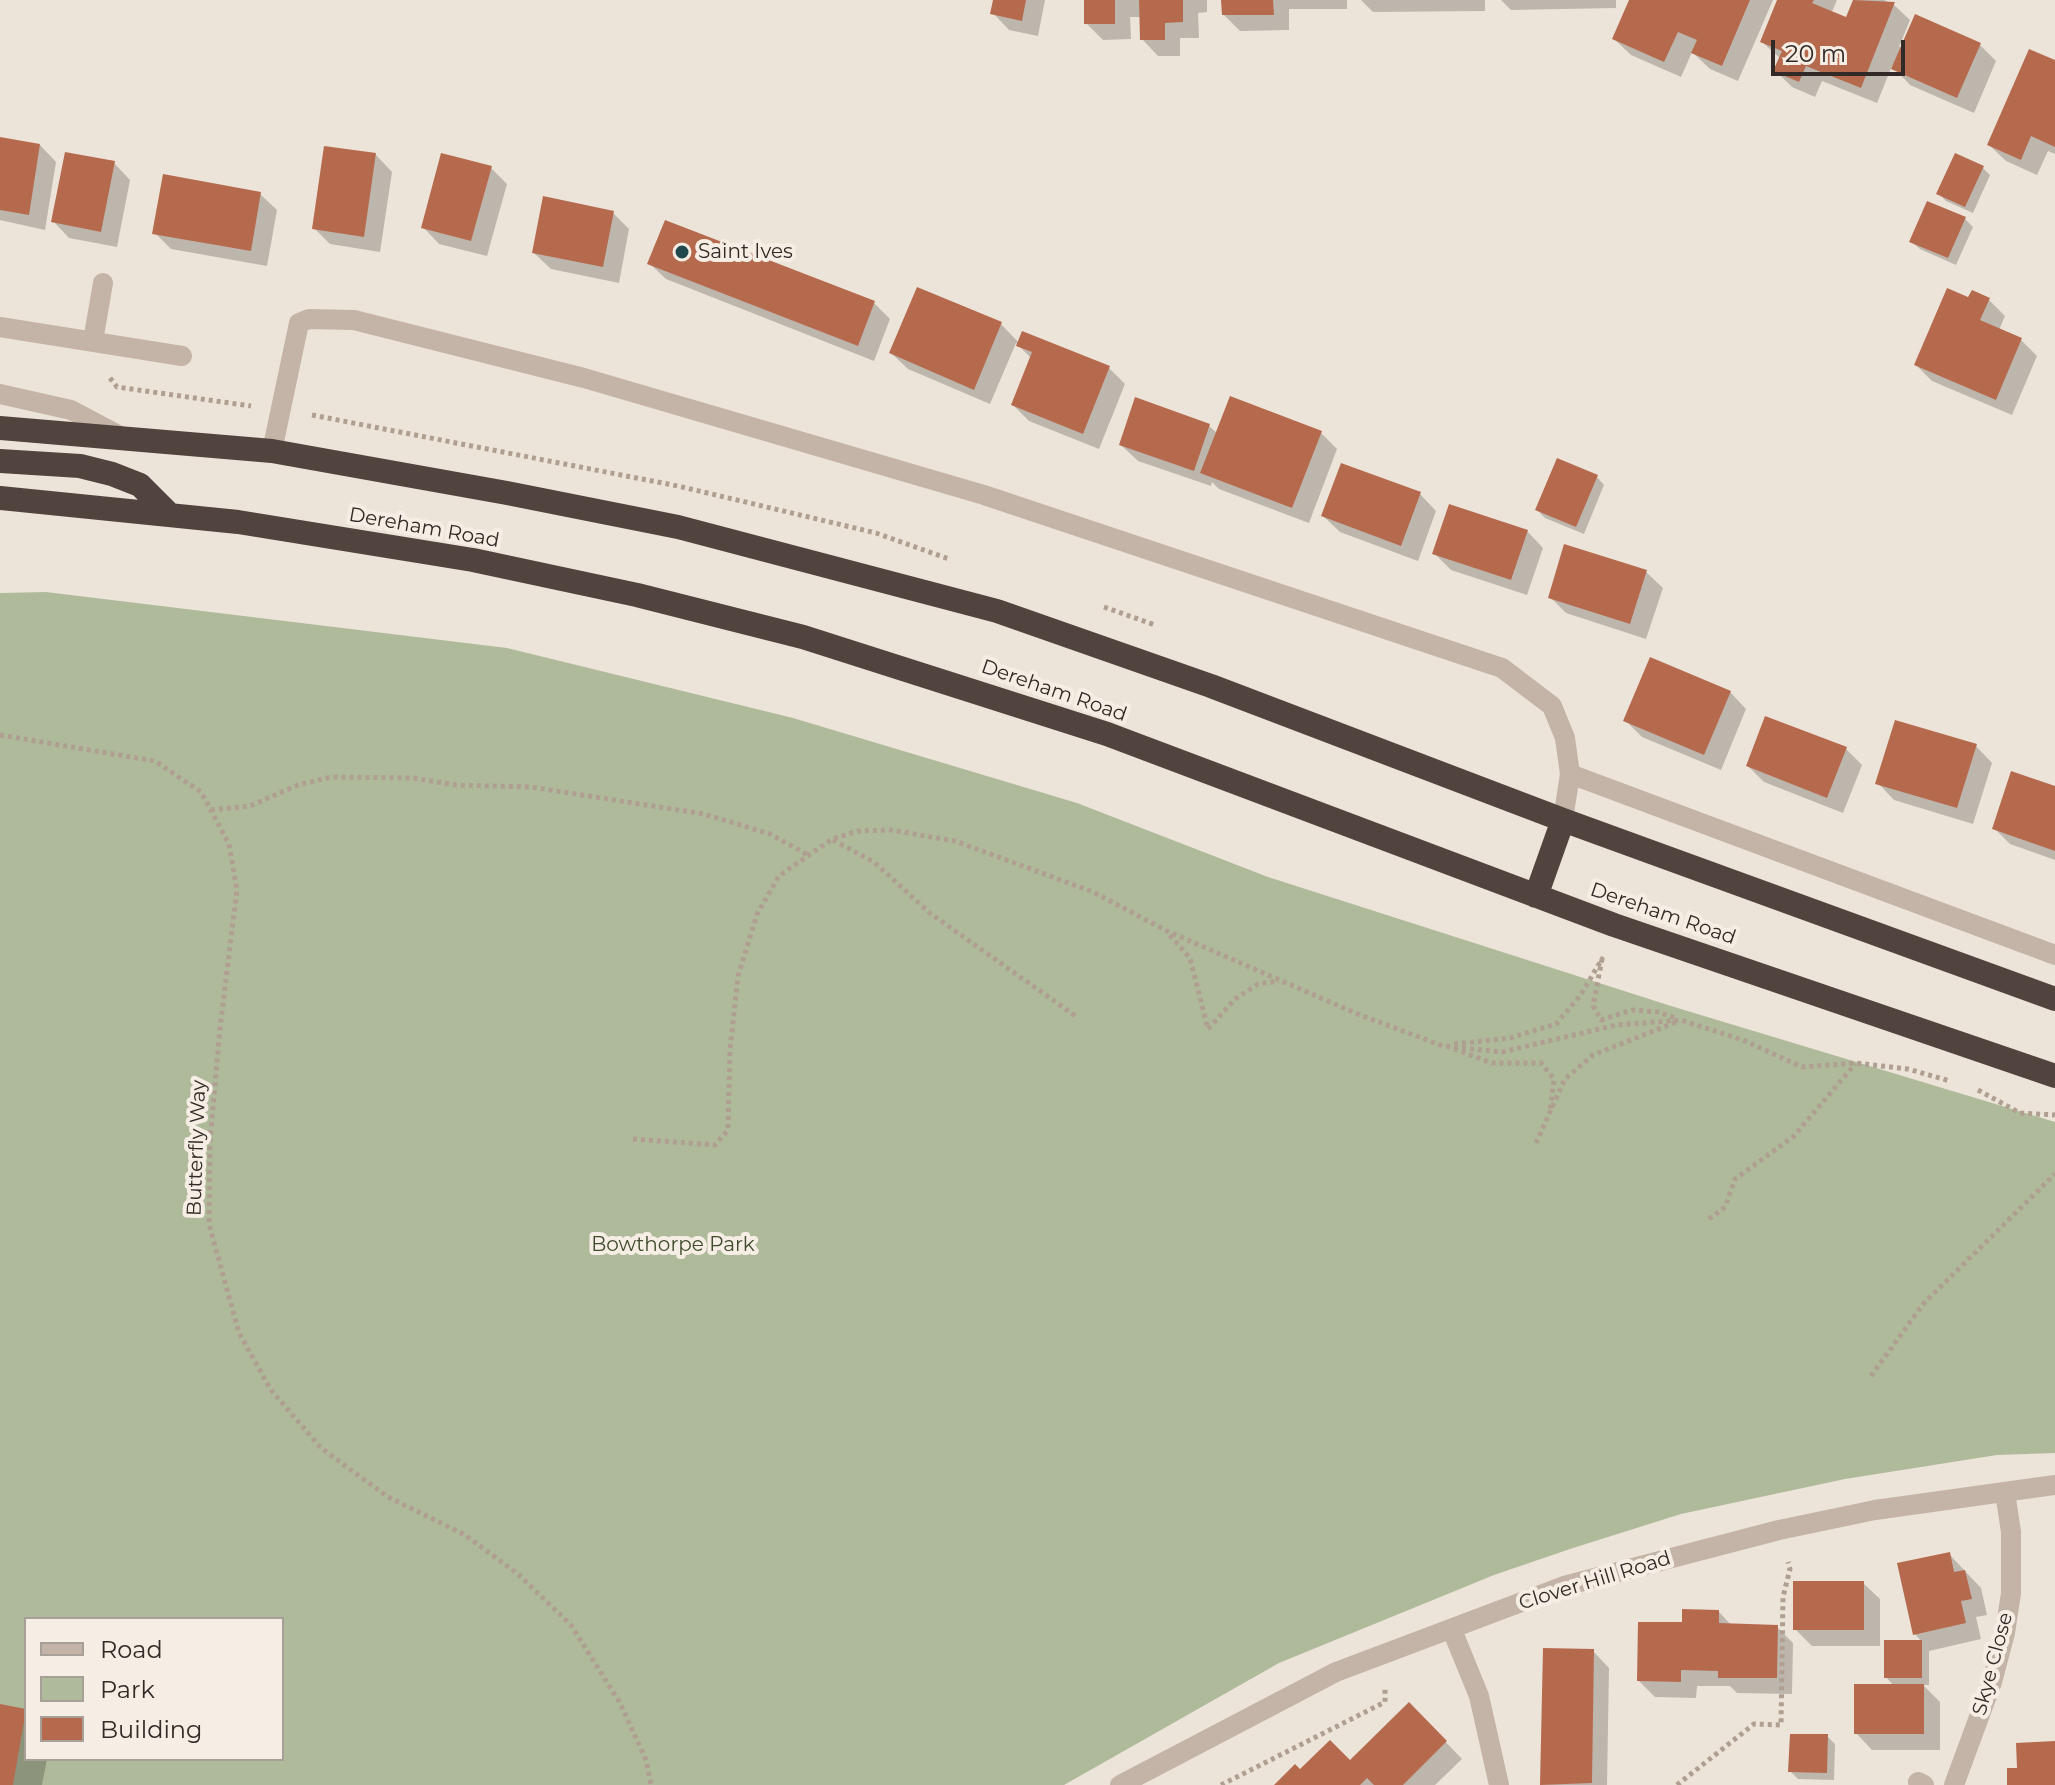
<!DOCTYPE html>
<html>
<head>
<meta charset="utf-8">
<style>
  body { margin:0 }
  #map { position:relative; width:2055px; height:1785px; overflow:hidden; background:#ede4d9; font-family:Montserrat,sans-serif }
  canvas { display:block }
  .legend { position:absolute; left:24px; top:1617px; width:260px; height:144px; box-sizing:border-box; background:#f6eee4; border:2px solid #a7a098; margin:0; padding:10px 14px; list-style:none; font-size:24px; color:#312a26 }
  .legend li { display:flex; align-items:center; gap:16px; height:40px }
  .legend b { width:40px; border:2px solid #a7a098 }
  .scale { position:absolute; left:1771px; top:40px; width:134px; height:36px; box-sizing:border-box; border:4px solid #312a26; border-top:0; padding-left:10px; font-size:24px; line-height:28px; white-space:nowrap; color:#312a26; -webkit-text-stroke:6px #f6eee4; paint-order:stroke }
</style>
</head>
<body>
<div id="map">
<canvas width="2055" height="1785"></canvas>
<ul class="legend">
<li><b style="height:10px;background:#c3b4a7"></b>Road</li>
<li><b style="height:22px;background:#afba9b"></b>Park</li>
<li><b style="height:22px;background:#b56a4e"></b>Building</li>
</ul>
<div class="scale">20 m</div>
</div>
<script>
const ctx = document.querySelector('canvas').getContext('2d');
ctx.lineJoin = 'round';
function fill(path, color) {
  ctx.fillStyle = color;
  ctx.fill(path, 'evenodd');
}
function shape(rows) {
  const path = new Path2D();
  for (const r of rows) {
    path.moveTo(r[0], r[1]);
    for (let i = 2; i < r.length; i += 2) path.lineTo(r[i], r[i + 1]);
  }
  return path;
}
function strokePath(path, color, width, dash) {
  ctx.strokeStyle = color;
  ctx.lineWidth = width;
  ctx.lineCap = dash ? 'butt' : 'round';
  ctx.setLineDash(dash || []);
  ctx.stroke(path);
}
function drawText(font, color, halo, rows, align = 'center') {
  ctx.font = font + ' Montserrat,sans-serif';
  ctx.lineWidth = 8;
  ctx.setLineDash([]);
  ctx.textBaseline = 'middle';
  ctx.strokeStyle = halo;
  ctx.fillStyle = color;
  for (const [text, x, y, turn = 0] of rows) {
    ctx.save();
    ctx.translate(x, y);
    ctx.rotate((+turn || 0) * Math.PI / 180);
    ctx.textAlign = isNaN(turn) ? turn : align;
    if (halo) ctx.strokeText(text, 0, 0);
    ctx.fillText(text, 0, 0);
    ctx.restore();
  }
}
const green = shape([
  [46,592,507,648,793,718,1077,803,1268,877,1671,1006,2055,1122,2055,1453,1997,1455,1845,1479,1681,1514,1573,1548,1494,1575,1279,1663,1064,1785,0,1785,0,593],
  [26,1619,282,1619,282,1759,26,1759]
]);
const shadow = shape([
  [996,0,1045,0,1038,36,1009,30,993,13],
  [1086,0,1207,0,1207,12,1198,13,1199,38,1180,38,1180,56,1158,56,1142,39,1141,17,1130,17,1131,39,1103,40,1086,23],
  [1223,0,1347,0,1347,9,1289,9,1289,30,1240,31,1224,15],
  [1361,0,1485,0,1485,11,1373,12],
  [1501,0,1616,0,1616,8,1511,10],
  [1632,0,1773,0,1738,81,1710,69,1692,52,1681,77,1631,55,1614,39],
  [1779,0,1837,0,1831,14,1847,19,1855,0,1884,0,1893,4,1910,20,1899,47,1980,45,1996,61,1974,113,1910,85,1892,66,1877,103,1822,81,1815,97,1792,87,1776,71,1781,59,1762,42],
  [2055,62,2055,154,2048,151,2037,175,2006,161,1989,145],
  [0,139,40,145,56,162,45,230,0,220],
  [376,155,392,172,380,252,330,244,314,228],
  [114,163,130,180,117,247,69,238,53,221],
  [491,168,507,184,487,256,439,244,423,227],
  [1983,168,1990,175,1973,213,1946,201,1939,194],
  [260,194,277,210,267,266,171,249,155,233],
  [613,213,629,229,619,283,551,269,534,253],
  [1965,219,1973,227,1956,265,1920,249,1912,242],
  [649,263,874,303,890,319,874,361,666,279],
  [1969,300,1989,300,2005,316,1999,330,2021,340,2037,356,2012,415,1932,381,1916,365],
  [1001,324,1019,343,1109,368,1125,384,1099,449,1029,421,1013,405,1032,359,1016,343,990,404,908,369,891,353],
  [1209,426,1218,434,1321,433,1337,449,1309,523,1219,489,1212,482,1211,486,1138,461,1121,445],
  [1597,477,1604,485,1584,534,1545,518,1537,510],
  [1420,494,1436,511,1418,561,1340,532,1323,516],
  [1527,531,1543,548,1527,595,1451,570,1435,554],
  [1646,572,1663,588,1646,639,1566,613,1550,597],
  [1730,692,1746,709,1721,770,1642,737,1626,721],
  [1976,746,1992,763,1973,824,1894,800,1878,783],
  [1846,749,1862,765,1843,813,1764,782,1748,766],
  [2055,789,2055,860,2010,844,1994,828],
  [1949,1554,1981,1588,1987,1615,1976,1617,1981,1639,1929,1651,1929,1685,1923,1685,1940,1702,1940,1750,1872,1750,1856,1733,1894,1686,1886,1677,1886,1642,1922,1642,1915,1634],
  [1863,1583,1880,1599,1880,1646,1812,1646,1795,1629],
  [1719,1612,1732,1626,1777,1627,1793,1643,1792,1694,1737,1693,1730,1686,1697,1686,1696,1698,1655,1697,1639,1681,1684,1625],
  [1545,1650,1593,1651,1609,1668,1607,1785,1542,1785],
  [1409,1704,1462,1759,1435,1785,1277,1785,1300,1772,1350,1762],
  [0,1706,26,1711,26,1759,47,1759,42,1785,0,1785],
  [1827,1736,1835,1744,1834,1780,1798,1779,1790,1771]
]);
const building = shape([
  [993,0,1026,0,1022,21,990,14],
  [1084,0,1115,0,1115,24,1084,24],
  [1139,0,1183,0,1183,22,1165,23,1165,40,1140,40],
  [1221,0,1273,0,1274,15,1222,15],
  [1629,0,1750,0,1722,66,1691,53,1697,40,1678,32,1664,62,1612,39],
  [1777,0,1814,0,1812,3,1846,17,1853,0,1895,2,1861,88,1806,66,1799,82,1773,71,1782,51,1760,42],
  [1915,14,1981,43,1957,98,1891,69],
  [2029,49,2055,60,2055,147,2031,136,2021,160,1987,145],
  [0,137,40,144,29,215,0,210],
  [324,146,376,153,364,237,312,229],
  [65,152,115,161,101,232,51,222],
  [441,153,492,166,471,241,421,228],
  [1955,153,1984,166,1965,207,1936,194],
  [163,174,261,192,251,251,152,234],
  [543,196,614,211,603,267,532,253],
  [1927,201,1966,217,1948,258,1909,242],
  [665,220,875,301,858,346,647,264],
  [917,287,1002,322,974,390,889,353],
  [1947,288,1968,297,1972,290,1990,298,1980,320,2022,338,1996,400,1914,365],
  [1022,331,1110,366,1083,434,1011,405,1032,352,1016,346],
  [1230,396,1322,431,1292,508,1200,473],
  [1135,397,1210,424,1194,471,1119,445],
  [1557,458,1598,475,1576,527,1535,510],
  [1341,463,1421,492,1401,546,1321,516],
  [1449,504,1528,530,1511,580,1432,554],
  [1564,544,1647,570,1630,624,1548,598],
  [1650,657,1731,691,1704,755,1623,721],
  [1765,716,1847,747,1827,798,1746,766],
  [1895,720,1977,744,1957,808,1875,784],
  [2011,771,2055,786,2055,851,1992,829],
  [1950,1552,1954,1572,1965,1570,1972,1599,1961,1601,1966,1623,1913,1635,1897,1563],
  [1793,1581,1864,1581,1864,1630,1793,1630],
  [1682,1609,1719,1610,1719,1623,1778,1625,1777,1678,1718,1678,1718,1671,1681,1670,1681,1682,1637,1681,1638,1622,1682,1622],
  [1884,1640,1922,1640,1922,1678,1884,1678],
  [1543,1648,1594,1649,1592,1783,1540,1785],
  [1854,1684,1924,1684,1924,1734,1854,1734],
  [1409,1702,1447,1741,1403,1785,1374,1785,1367,1778,1360,1785,1274,1785,1295,1764,1300,1769,1330,1740,1350,1760],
  [0,1704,26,1709,13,1785,0,1785],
  [1790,1734,1828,1734,1827,1773,1788,1772],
  [2055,1741,2055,1785,2007,1785,2007,1768,2017,1768,2016,1743]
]);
const path = shape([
  [110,378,117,387,251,406],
  [312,415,678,486,876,533,949,559],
  [1104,607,1155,625],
  [0,735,155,761,201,792,229,844,237,890,220,1028,210,1141,209,1224,239,1333,271,1390,321,1448,388,1497,465,1535,518,1574,571,1625,620,1703,646,1760,651,1785],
  [211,810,250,806,298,785,331,777,413,778,456,785,531,787,704,814,770,834,808,855],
  [833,840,874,862,931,914,1077,1017],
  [1170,935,1190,958,1208,1029,1235,999,1258,984,1279,981],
  [1454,1044,1510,1038,1556,1024,1580,996,1602,959,1593,1006,1601,1020,1632,1010,1658,1012,1676,1018],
  [1454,1049,1492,1063,1541,1063,1554,1079,1550,1112],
  [1978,1090,2020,1113,2055,1115],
  [633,1139,715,1145,728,1130,730,1050,738,976,757,914,779,876,832,839,858,831,891,830,955,841,1093,892,1167,931,1360,1015,1443,1046,1502,1052,1616,1025,1681,1020,1743,1040,1802,1067,1856,1063,1908,1069,1950,1081],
  [1536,1143,1565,1079,1593,1055,1676,1022],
  [1709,1219,1725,1207,1735,1179,1794,1136,1855,1064],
  [1871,1376,1924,1303,2055,1174],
  [1221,1785,1385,1702,1385,1687],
  [1677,1785,1754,1724,1781,1725,1783,1597,1790,1569,1788,1562]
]);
const minor = shape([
  [0,327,182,356],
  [93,341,103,283],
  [0,394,71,410,122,437],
  [272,451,299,323,309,319,354,320,584,378,984,495,1502,668,1552,706,1565,738,1570,774,1563,820],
  [1570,774,2055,955],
  [1452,1630,1479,1696,1499,1785],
  [1918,1782,1924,1785],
  [1120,1785,1336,1672,1564,1586,1779,1530,1875,1510,2055,1485],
  [1954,1785,1992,1682,2005,1633,2011,1593,2011,1532,2005,1492]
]);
const highway = shape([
  [0,428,272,451,507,493,678,527,997,611,1211,686,1563,820,2055,999],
  [0,461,80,466,112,474,140,485,168,513],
  [0,498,238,522,473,560,637,595,803,637,1107,734,1614,925,2055,1076],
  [1536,896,1563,820]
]);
const markers = [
  [682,252,8,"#21484c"]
];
const poiNames = [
  ["Saint Ives",698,252]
];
const streetNames = [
  ["Dereham Road",424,528,10],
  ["Dereham Road",1054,691,19],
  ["Dereham Road",1663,914,19],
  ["Butterfly Way",197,1148,-88],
  ["Clover Hill Road",1595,1581,-17],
  ["Skye Close",1993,1664,-75]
];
const parkNames = [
  ["Bowthorpe Park",673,1245]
];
fill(green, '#afba9b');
fill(shadow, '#0003');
fill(building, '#b56a4e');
strokePath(path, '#af9f91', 5, [4, 4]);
strokePath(minor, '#c3b4a7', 20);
strokePath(highway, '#51443e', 24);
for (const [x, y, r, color] of markers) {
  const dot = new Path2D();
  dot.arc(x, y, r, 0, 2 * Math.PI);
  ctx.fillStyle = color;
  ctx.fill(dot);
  strokePath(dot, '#f6eee4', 3);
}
drawText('20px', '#312a26', '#f6eee4', poiNames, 'left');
drawText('20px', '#312a26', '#f6eee4', streetNames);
drawText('20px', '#404c2d', '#f6eee4', parkNames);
</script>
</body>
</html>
